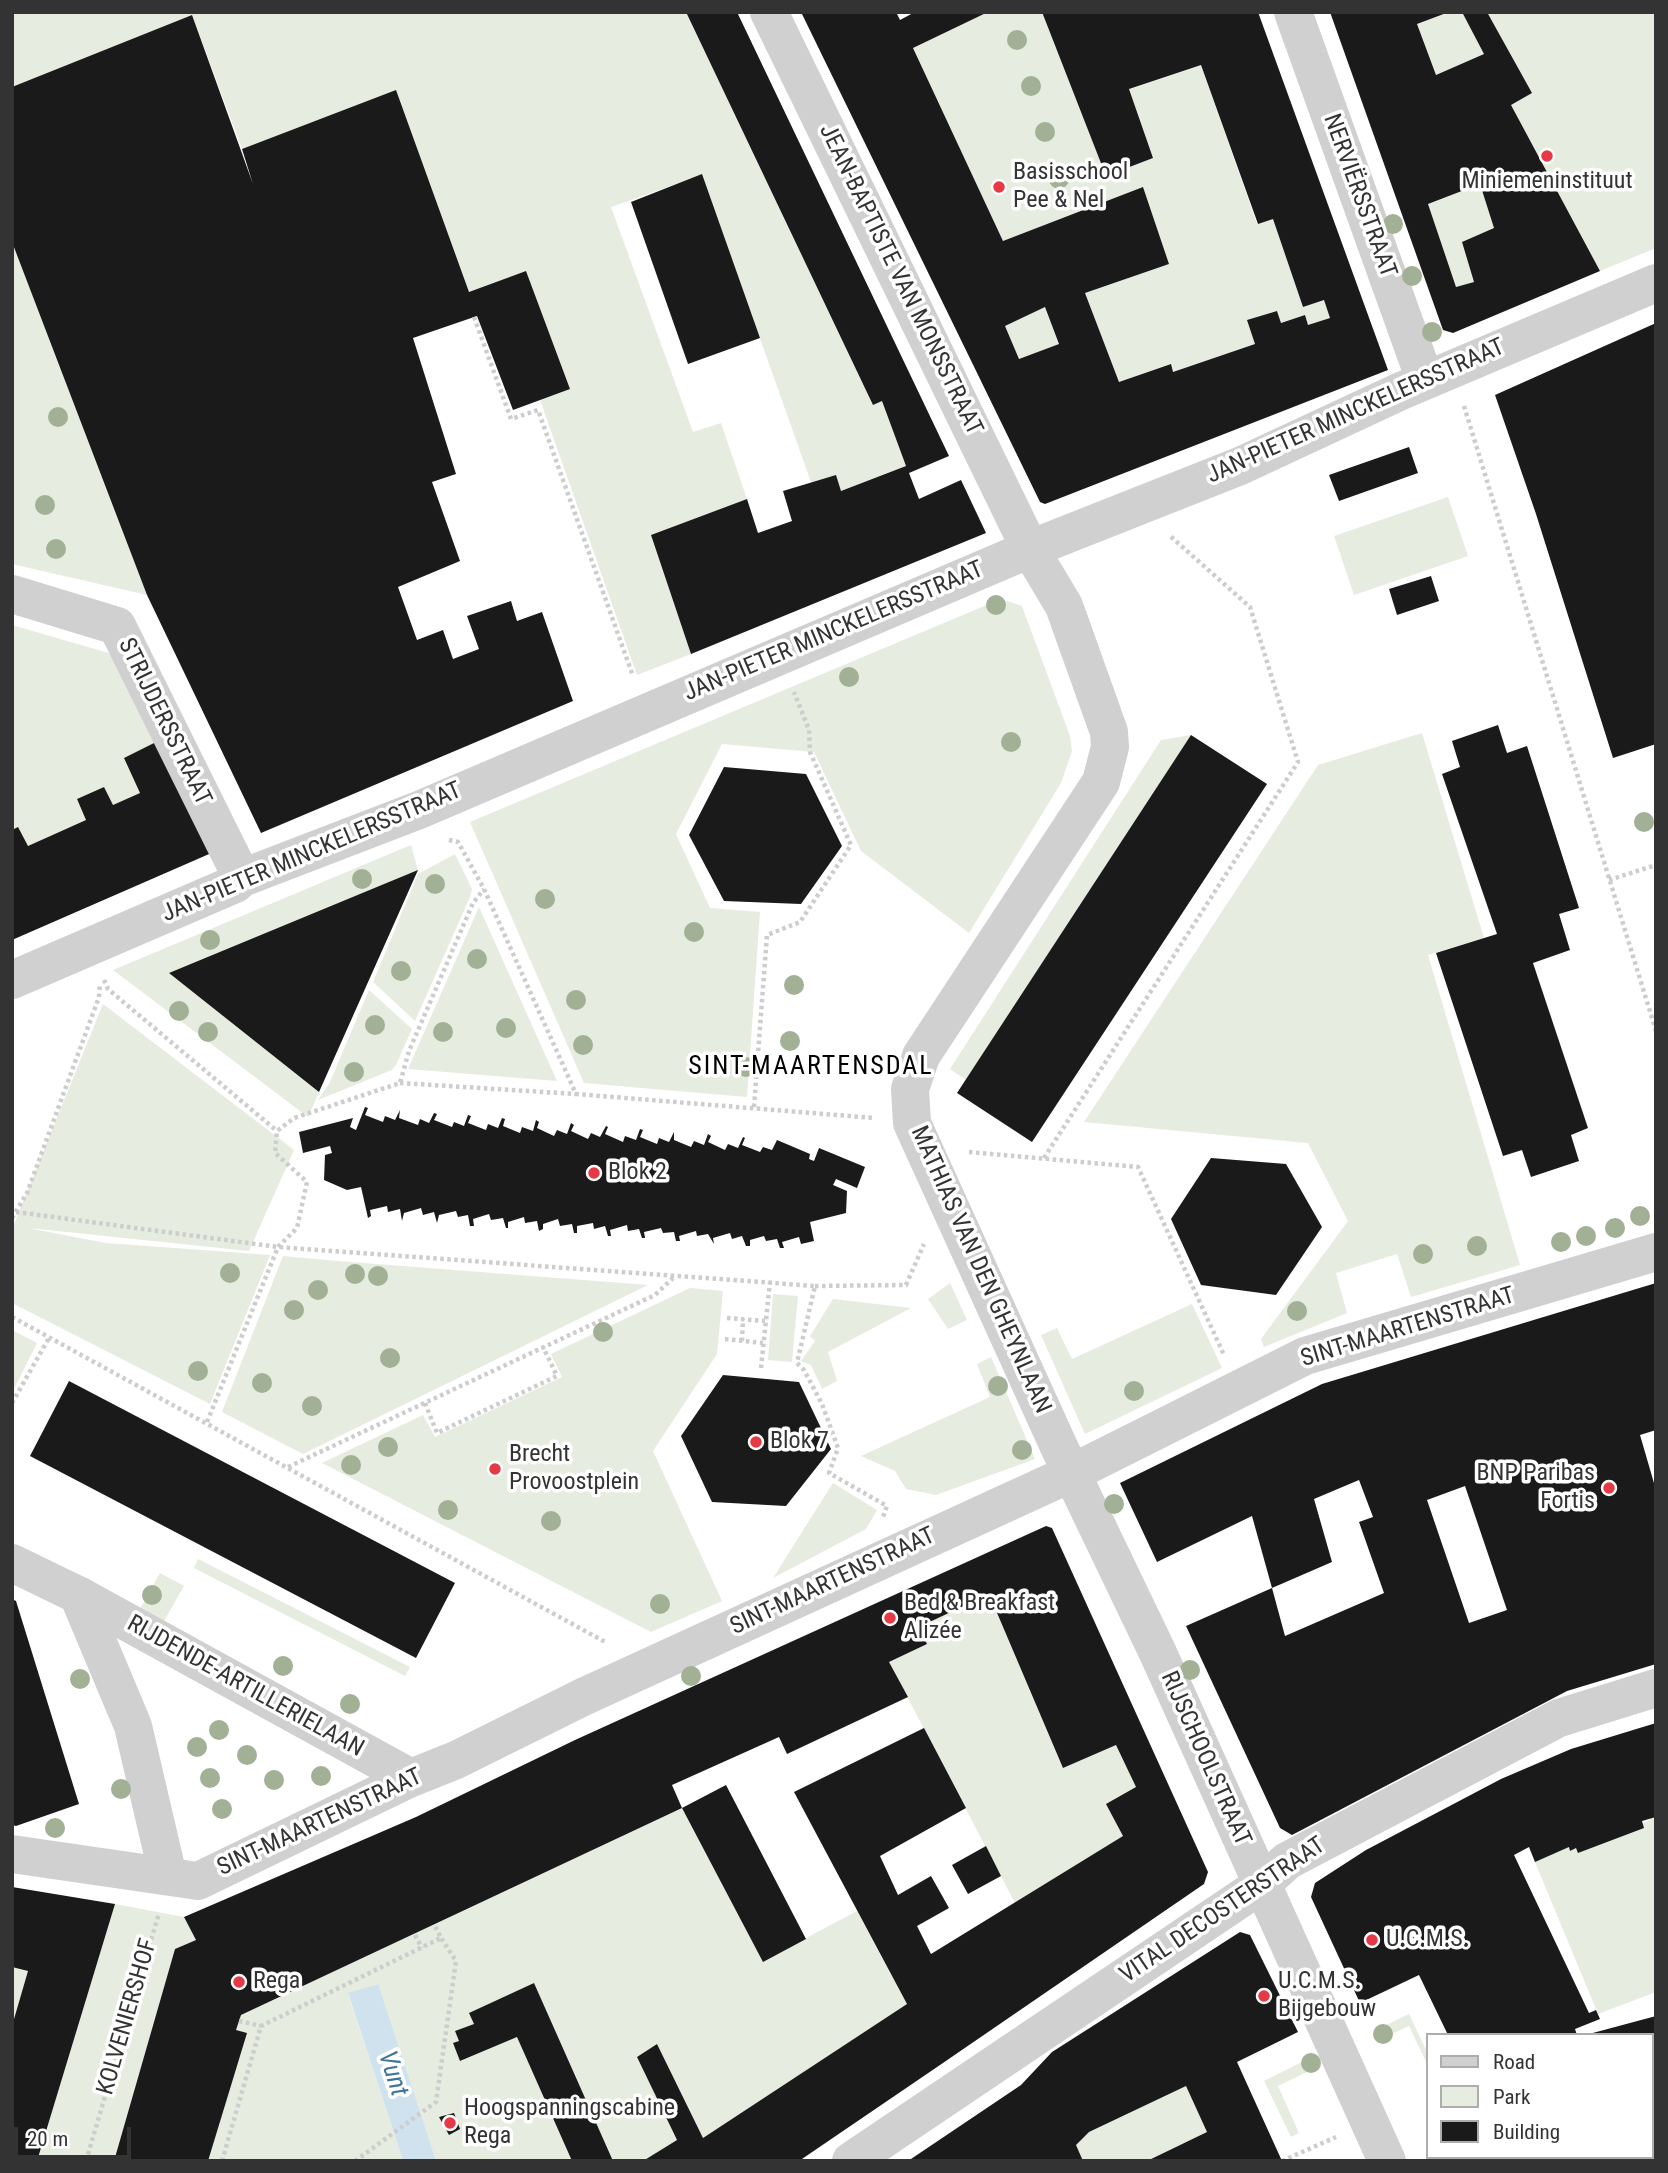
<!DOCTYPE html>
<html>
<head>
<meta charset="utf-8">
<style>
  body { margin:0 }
  #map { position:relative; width:1668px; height:2173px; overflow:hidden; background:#fff; font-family:"Roboto Condensed",sans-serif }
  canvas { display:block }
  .frame { position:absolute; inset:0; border:14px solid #333; pointer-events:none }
  .legend { position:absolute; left:1426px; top:2033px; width:228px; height:126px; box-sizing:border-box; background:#fff; border:2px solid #adadad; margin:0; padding:9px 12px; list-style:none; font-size:21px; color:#333 }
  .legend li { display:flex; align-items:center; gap:14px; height:35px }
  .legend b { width:35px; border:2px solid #adadad }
  .scale { position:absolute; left:14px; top:2127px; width:117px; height:32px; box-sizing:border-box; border:4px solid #333; border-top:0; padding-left:9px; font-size:21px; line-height:24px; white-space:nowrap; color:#333; -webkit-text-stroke:5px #fff; paint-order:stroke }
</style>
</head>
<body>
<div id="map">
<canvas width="1668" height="2173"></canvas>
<div class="frame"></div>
<ul class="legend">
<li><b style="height:9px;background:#d0d0d0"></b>Road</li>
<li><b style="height:19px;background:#e6ecdf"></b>Park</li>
<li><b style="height:19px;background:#1a1a1a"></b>Building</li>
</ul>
<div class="scale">20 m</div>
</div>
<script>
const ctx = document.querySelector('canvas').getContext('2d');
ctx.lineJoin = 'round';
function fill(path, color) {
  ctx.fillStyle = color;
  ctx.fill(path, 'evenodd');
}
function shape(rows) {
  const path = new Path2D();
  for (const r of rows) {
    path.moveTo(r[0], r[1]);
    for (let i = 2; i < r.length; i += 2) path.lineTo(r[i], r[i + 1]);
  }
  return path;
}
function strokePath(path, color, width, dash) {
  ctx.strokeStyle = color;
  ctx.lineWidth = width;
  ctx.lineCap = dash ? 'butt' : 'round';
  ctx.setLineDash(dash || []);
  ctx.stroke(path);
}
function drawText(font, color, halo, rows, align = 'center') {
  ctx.font = font + ' "Roboto Condensed",sans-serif';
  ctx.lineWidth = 7;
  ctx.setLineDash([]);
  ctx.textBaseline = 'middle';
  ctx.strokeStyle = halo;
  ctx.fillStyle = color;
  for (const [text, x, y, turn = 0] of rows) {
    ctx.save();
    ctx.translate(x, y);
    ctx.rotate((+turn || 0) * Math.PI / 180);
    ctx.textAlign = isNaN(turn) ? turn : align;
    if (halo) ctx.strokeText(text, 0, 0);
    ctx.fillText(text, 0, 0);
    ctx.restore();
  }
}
const green = shape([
  [12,12,686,12,873,405,882,401,906,466,841,491,835,476,812,485,702,175,611,207,693,432,721,423,747,499,651,535,691,654,637,675,540,400,570,389,526,271,469,292,396,91,242,149,192,15,12,87],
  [988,12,1042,12,1107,176,1153,158,1129,89,1201,65,1257,224,1273,219,1303,307,1324,300,1330,318,1308,325,1305,315,1281,323,1277,311,1248,320,1255,344,1173,372,1170,364,1119,382,1085,293,1169,264,1143,187,1003,241,913,48],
  [1450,12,1462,12,1484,54,1436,75,1417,24],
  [1487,12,1656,12,1656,248,1600,271,1511,105,1532,93],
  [1480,184,1494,228,1462,242,1474,282,1456,287,1428,204],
  [12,242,147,595,12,564],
  [1045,307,1059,344,1019,359,1005,326],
  [1448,497,1468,556,1354,595,1334,536],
  [1001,599,1022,606,1070,736,1072,751,1061,783,969,933,861,851,814,752,722,744,676,834,710,908,760,912,747,1097,584,1083,470,822],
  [12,625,119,656,162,739,124,758,140,793,113,805,104,787,77,799,86,820,28,846,18,828,12,830],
  [1422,733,1484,938,1428,955,1520,1265,1411,1297,1397,1254,1336,1273,1347,1313,1264,1347,1261,1339,1348,1221,1308,1143,1084,1122,1318,765],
  [1191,735,966,1080,950,1069,1161,740],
  [411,845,418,870,308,1117,113,970],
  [455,854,472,889,470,897,415,1021,373,982,418,874],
  [479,907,557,1081,408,1069],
  [369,990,412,1029,396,1065,392,1070,318,1100,329,1084],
  [103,1004,294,1150,249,1251,28,1228,106,1243,270,1255,210,1404,12,1303,12,1229],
  [283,1256,338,1261,648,1285,303,1454,222,1412],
  [950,1283,967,1320,948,1329,928,1299],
  [690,1288,723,1291,717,1354,653,1451,722,1601,651,1632,322,1463,423,1415,435,1437,562,1377,551,1354],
  [773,1294,798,1296,792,1362,768,1360],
  [833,1299,911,1308,828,1352,837,1381,822,1389,811,1365,801,1361,815,1341,810,1336],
  [1192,1304,1222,1368,1085,1434,1041,1335,1057,1328,1072,1359],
  [12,1330,37,1343,12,1393],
  [991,1357,1035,1459,936,1495,906,1489,895,1471,861,1456,990,1397,977,1364],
  [833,1483,877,1510,866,1529,773,1578],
  [198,1559,410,1667,405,1676,194,1568],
  [160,1573,184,1586,164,1621,140,1609],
  [989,1594,1063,1768,1116,1745,1136,1787,1123,1836,1015,1903,889,1662,927,1644,919,1627],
  [682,1808,763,1961,857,1911,907,2004,703,2138,657,2044,637,2057,677,2140,643,2161,613,2161,534,1983,470,2013,474,2024,455,2031,459,2041,453,2044,461,2061,517,2037,572,2161,436,2161,377,1984,348,1994,403,2161,208,2161,246,2033,236,2030,241,2015],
  [1656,1817,1656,1992,1598,2014,1535,1862,1569,1847,1570,1851,1576,1848,1579,1853],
  [115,1904,184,1917,196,1940,175,1949,114,2161,37,2161],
  [12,1967,28,1971,14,2021,12,2020],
  [1409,2014,1428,2054,1428,2066,1409,2026,1387,2036,1384,2026],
  [1304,2061,1309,2071,1278,2086,1299,2133,1291,2137,1264,2081],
  [1186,2086,1207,2132,1147,2161,1083,2161,1076,2145,1089,2132]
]);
const water = shape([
  [378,1984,421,2115,436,2161,403,2161,348,1993]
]);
const building = shape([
  [686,12,737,12,949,456,909,473,919,499,961,480,986,533,691,654,651,535,747,499,758,533,792,521,783,491,836,475,841,491,906,466,882,401,873,405],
  [801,12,896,12,900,20,915,12,988,12,913,48,1003,241,1143,187,1169,264,1085,293,1119,382,1171,364,1173,372,1255,344,1247,320,1277,311,1281,323,1305,315,1308,325,1330,318,1324,300,1303,307,1273,219,1258,224,1201,65,1129,89,1153,158,1106,176,1042,12,1258,12,1388,370,1045,504,1040,502],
  [1045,307,1059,344,1019,359,1005,326],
  [1330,12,1449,12,1417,24,1436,75,1484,54,1462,12,1487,12,1532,93,1511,105,1600,271,1453,333,1443,330],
  [1480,184,1494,228,1462,242,1474,282,1456,287,1428,204],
  [192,15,253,184,242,149,396,90,469,292,526,271,570,389,513,410,477,316,413,338,456,474,432,482,460,561,398,587,417,640,443,630,453,659,479,649,467,616,511,601,517,621,542,612,573,701,261,833,147,595,12,242,12,87],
  [702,174,760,338,688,364,631,202],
  [1656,323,1656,744,1613,758,1536,514,1495,395],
  [1409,447,1418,473,1339,501,1329,475],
  [1431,576,1439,601,1397,615,1389,589],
  [1498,725,1507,753,1527,746,1579,908,1559,914,1570,950,1533,963,1588,1128,1571,1135,1579,1161,1531,1177,1522,1150,1503,1156,1436,953,1497,934,1442,774,1460,767,1452,741],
  [1191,735,1267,784,1032,1142,957,1093],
  [162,739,216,851,12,940,12,830,18,827,28,846,86,820,77,799,104,787,113,805,140,793,124,758],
  [724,767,806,774,842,846,801,904,724,901,689,835],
  [418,870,319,1092,169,973],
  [365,1107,368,1108,365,1115,383,1122,385,1116,395,1120,400,1110,399,1118,418,1125,420,1119,429,1123,434,1113,437,1114,434,1120,452,1127,454,1122,464,1126,468,1115,471,1116,468,1123,486,1130,488,1124,498,1128,502,1118,505,1119,503,1126,520,1133,522,1127,533,1131,536,1120,539,1122,537,1128,554,1136,557,1130,567,1134,571,1123,574,1125,571,1131,588,1139,591,1133,600,1137,606,1126,608,1127,605,1134,623,1142,625,1136,636,1140,640,1129,643,1130,640,1137,657,1144,659,1138,669,1142,674,1132,674,1140,691,1147,694,1141,704,1145,708,1134,711,1136,708,1142,725,1150,728,1144,738,1148,743,1137,745,1138,742,1145,760,1152,763,1147,772,1150,777,1140,810,1154,809,1159,814,1161,819,1148,865,1167,857,1188,836,1179,833,1185,847,1191,846,1213,810,1222,814,1241,801,1244,799,1237,782,1242,784,1248,780,1248,777,1239,766,1241,764,1236,750,1240,750,1246,746,1246,742,1236,732,1239,730,1233,713,1238,714,1244,708,1234,697,1236,696,1231,679,1236,680,1241,676,1241,674,1232,663,1233,661,1228,644,1232,645,1238,642,1238,639,1229,628,1231,627,1225,610,1230,611,1236,608,1236,605,1226,594,1229,593,1223,577,1226,577,1233,574,1233,572,1224,560,1226,558,1219,543,1224,543,1229,539,1231,537,1221,525,1223,524,1217,508,1222,508,1228,506,1228,503,1218,491,1220,489,1214,473,1219,474,1226,470,1226,468,1215,458,1217,456,1211,439,1215,437,1223,434,1212,423,1215,421,1208,404,1213,402,1221,400,1209,388,1212,387,1206,370,1210,371,1216,368,1218,361,1187,347,1190,324,1180,325,1155,332,1153,330,1146,303,1153,299,1132,353,1118,350,1127,356,1130],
  [1211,1158,1286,1164,1322,1227,1276,1295,1201,1285,1171,1219],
  [1656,1283,1656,1430,1640,1435,1656,1490,1656,1664,1567,1691,1292,1835,1280,1828,1186,1626,1272,1588,1252,1516,1157,1562,1120,1483,1322,1384],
  [1359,1480,1373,1517,1359,1522,1384,1593,1285,1636,1272,1588,1332,1562,1314,1499],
  [1465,1486,1507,1610,1469,1623,1427,1500],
  [723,1375,799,1382,831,1449,786,1506,712,1502,681,1436],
  [69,1381,455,1583,416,1658,30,1456],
  [1046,1526,1052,1528,1208,1872,1204,1884,940,2065,799,2161,643,2161,677,2140,637,2057,657,2044,703,2138,907,2004,794,1792,924,1728,966,1808,880,1856,898,1895,931,1876,949,1908,917,1926,931,1954,1123,1836,1106,1804,1136,1787,1116,1745,1063,1768,989,1594,919,1627,927,1644,889,1662,908,1697,787,1754,779,1737,672,1785,682,1808,241,2015,236,2030,247,2033,208,2161,114,2161,175,1949,196,1940,184,1917,416,1817,575,1740],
  [12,1599,16,1601,79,1804,16,1826,12,1825],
  [1656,1723,1656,1817,1642,1821,1644,1828,1578,1853,1576,1848,1570,1851,1569,1847,1535,1862,1529,1847,1514,1855,1589,2013,1596,2010,1600,2019,1575,2029,1577,2035,1448,2035,1419,1975,1360,2003,1311,1897,1315,1883,1366,1850,1501,1779,1571,1749],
  [726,1785,806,1939,763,1962,682,1808],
  [986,1846,1001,1876,968,1894,952,1865],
  [12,1887,115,1904,37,2161,12,2161,12,2026,28,1971,12,1967],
  [1240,1932,1250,1935,1298,2032,1237,2062,1282,2161,1147,2161,1207,2132,1186,2086,1089,2132,1076,2145,1083,2161,908,2161,1021,2085,1052,2052],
  [534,1983,613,2161,572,2161,517,2037,460,2061,453,2043,459,2041,455,2031,474,2024,469,2013],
  [1656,2016,1656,2161,1611,2161,1610,2157,1652,2157,1652,2035,1589,2034],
  [454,2113,460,2129,449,2135,439,2117],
  [1506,2157,1570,2157,1572,2161,1508,2161]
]);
const path = shape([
  [474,317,511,419,538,410,633,676],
  [1464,406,1656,1031],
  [449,840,458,842,484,889,576,1094,874,1118],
  [1609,880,1656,865],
  [104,980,108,989,277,1131],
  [400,1083,576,1094],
  [754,1107,767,935,800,922,851,845,810,752,809,730,794,692],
  [969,1152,1138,1167,1224,1355],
  [1044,1158,1298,762,1250,607,1169,535],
  [16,1212,278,1247,815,1286,797,1363,804,1370,822,1404,838,1448,829,1473,887,1506,883,1517],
  [12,1218,27,1193,99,997,100,983],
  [815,1286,906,1285,924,1244],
  [12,1317,607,1643],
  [727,1318,765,1321],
  [725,1339,763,1343],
  [742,1341,743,1319],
  [761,1368,770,1282],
  [12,1403,49,1338],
  [425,1403,437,1433,557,1376,543,1347],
  [207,1422,278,1247,297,1228,307,1182,275,1153,277,1131,294,1118,400,1083,409,1051,473,903,484,889],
  [288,1467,655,1295,673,1278],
  [415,1935,422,1948],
  [239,2021,261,2026],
  [86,2161,159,1913],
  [222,2161,261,2026,441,1938,435,1926],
  [355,2161,436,2102,456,1961,441,1938],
  [1282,2161,1336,2137]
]);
const minor = shape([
  [769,12,1030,549,1064,606,1109,732,1110,747,1101,782,921,1056,910,1089,912,1123,1060,1449,1157,1651,1387,2161],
  [1293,12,1425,380],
  [12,594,117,626,242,878],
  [12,980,235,884,242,878,419,810,1030,549,1240,466,1401,391,1656,283],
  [12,1563,78,1595,411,1778],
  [78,1595,133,1726,168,1876],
  [12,1854,198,1881,411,1778,456,1760,583,1697,1072,1473,1305,1356,1656,1252],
  [851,2161,1261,1885,1287,1861,1559,1718,1656,1688]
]);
const trees = [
  [1017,40],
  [1031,86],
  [1045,132],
  [1059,179],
  [1393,224],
  [1412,276],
  [1432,332],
  [58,417],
  [45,505],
  [56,549],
  [996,605],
  [849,677],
  [1011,742],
  [1644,822],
  [362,879],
  [435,884],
  [545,899],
  [694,932],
  [210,940],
  [477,959],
  [401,971],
  [794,985],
  [576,1000],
  [179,1011],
  [375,1025],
  [506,1028],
  [208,1032],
  [443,1032],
  [790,1041],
  [583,1045],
  [746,1067],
  [354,1072],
  [1640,1216],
  [1615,1228],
  [1586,1236],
  [1561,1242],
  [1477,1246],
  [1423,1254],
  [230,1273],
  [355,1274],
  [378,1276],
  [318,1290],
  [294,1310],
  [1297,1311],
  [603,1332],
  [390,1358],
  [198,1371],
  [262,1383],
  [998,1386],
  [1134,1391],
  [312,1406],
  [388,1447],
  [1022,1450],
  [351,1465],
  [1114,1504],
  [448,1510],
  [551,1521],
  [152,1595],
  [660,1604],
  [283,1666],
  [1190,1670],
  [691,1676],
  [80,1679],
  [350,1704],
  [219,1730],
  [197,1747],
  [247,1755],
  [321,1776],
  [210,1778],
  [274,1780],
  [121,1789],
  [222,1809],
  [55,1828],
  [1383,2034],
  [1311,2063]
];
const markers = [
  [1547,156,7,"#e63946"],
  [999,187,7,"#e63946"],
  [594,1173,7,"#e63946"],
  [756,1442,7,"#e63946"],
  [495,1469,7,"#e63946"],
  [1609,1488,7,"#e63946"],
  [890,1618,7,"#e63946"],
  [1372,1940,7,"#e63946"],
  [239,1982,7,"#e63946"],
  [1264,1996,7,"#e63946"],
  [450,2123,7,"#e63946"]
];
const poiNames = [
  ["Basisschool",1013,173],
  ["Pee & Nel",1013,201],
  ["Miniemeninstituut",1547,182,"center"],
  ["Blok 2",608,1173],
  ["Blok 7",770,1442],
  ["Brecht",509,1455],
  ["Provoostplein",509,1483],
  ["BNP Paribas",1595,1474,"right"],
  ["Fortis",1595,1502,"right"],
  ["Bed & Breakfast",904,1604],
  ["Alizée",904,1632],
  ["U.C.M.S.",1386,1940],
  ["Rega",253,1982],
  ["U.C.M.S.",1278,1982],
  ["Bijgebouw",1278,2010],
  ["Hoogspanningscabine",464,2109],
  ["Rega",464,2137]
];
const streetNames = [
  ["NERVIËRSSTRAAT",1359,196,70],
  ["JEAN-BAPTISTE VAN MONSSTRAAT",900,280,64],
  ["JAN-PIETER MINCKELERSSTRAAT",1356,412,-24],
  ["JAN-PIETER MINCKELERSSTRAAT",834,632,-23],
  ["STRIJDERSSTRAAT",164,722,64],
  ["JAN-PIETER MINCKELERSSTRAAT",312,853,-23],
  ["MATHIAS VAN DEN GHEYNLAAN",980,1270,66],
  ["SINT-MAARTENSTRAAT",1408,1328,-17],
  ["SINT-MAARTENSTRAAT",833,1582,-25],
  ["RIJDENDE-ARTILLERIELAAN",245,1687,29],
  ["RIJSCHOOLSTRAAT",1205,1759,66],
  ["SINT-MAARTENSTRAAT",320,1823,-25],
  ["VITAL DECOSTERSTRAAT",1223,1911,-34],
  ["KOLVENIERSHOF",128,2017,-74]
];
const neighbourhoodNames = [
  ["SINT-MAARTENSDAL",811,1067]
];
const waterNames = [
  ["Vunt",392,2074,72]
];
fill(green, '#e6ecdf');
fill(water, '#cfe2ee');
fill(building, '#1a1a1a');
strokePath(path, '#cdcdcd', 4.5, [3.5, 3.5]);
strokePath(minor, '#d0d0d0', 38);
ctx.fillStyle = '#a2b095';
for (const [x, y] of trees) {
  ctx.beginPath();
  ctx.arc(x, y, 10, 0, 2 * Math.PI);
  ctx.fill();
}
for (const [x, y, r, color] of markers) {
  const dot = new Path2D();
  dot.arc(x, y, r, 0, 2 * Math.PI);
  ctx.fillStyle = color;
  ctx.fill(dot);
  strokePath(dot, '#fff', 2.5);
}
drawText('24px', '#333', '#fff', poiNames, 'left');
drawText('24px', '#333', '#fff', streetNames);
ctx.letterSpacing = '2px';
drawText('26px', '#000', '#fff', neighbourhoodNames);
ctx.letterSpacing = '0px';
drawText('italic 26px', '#3f7597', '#fff', waterNames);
</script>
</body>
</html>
